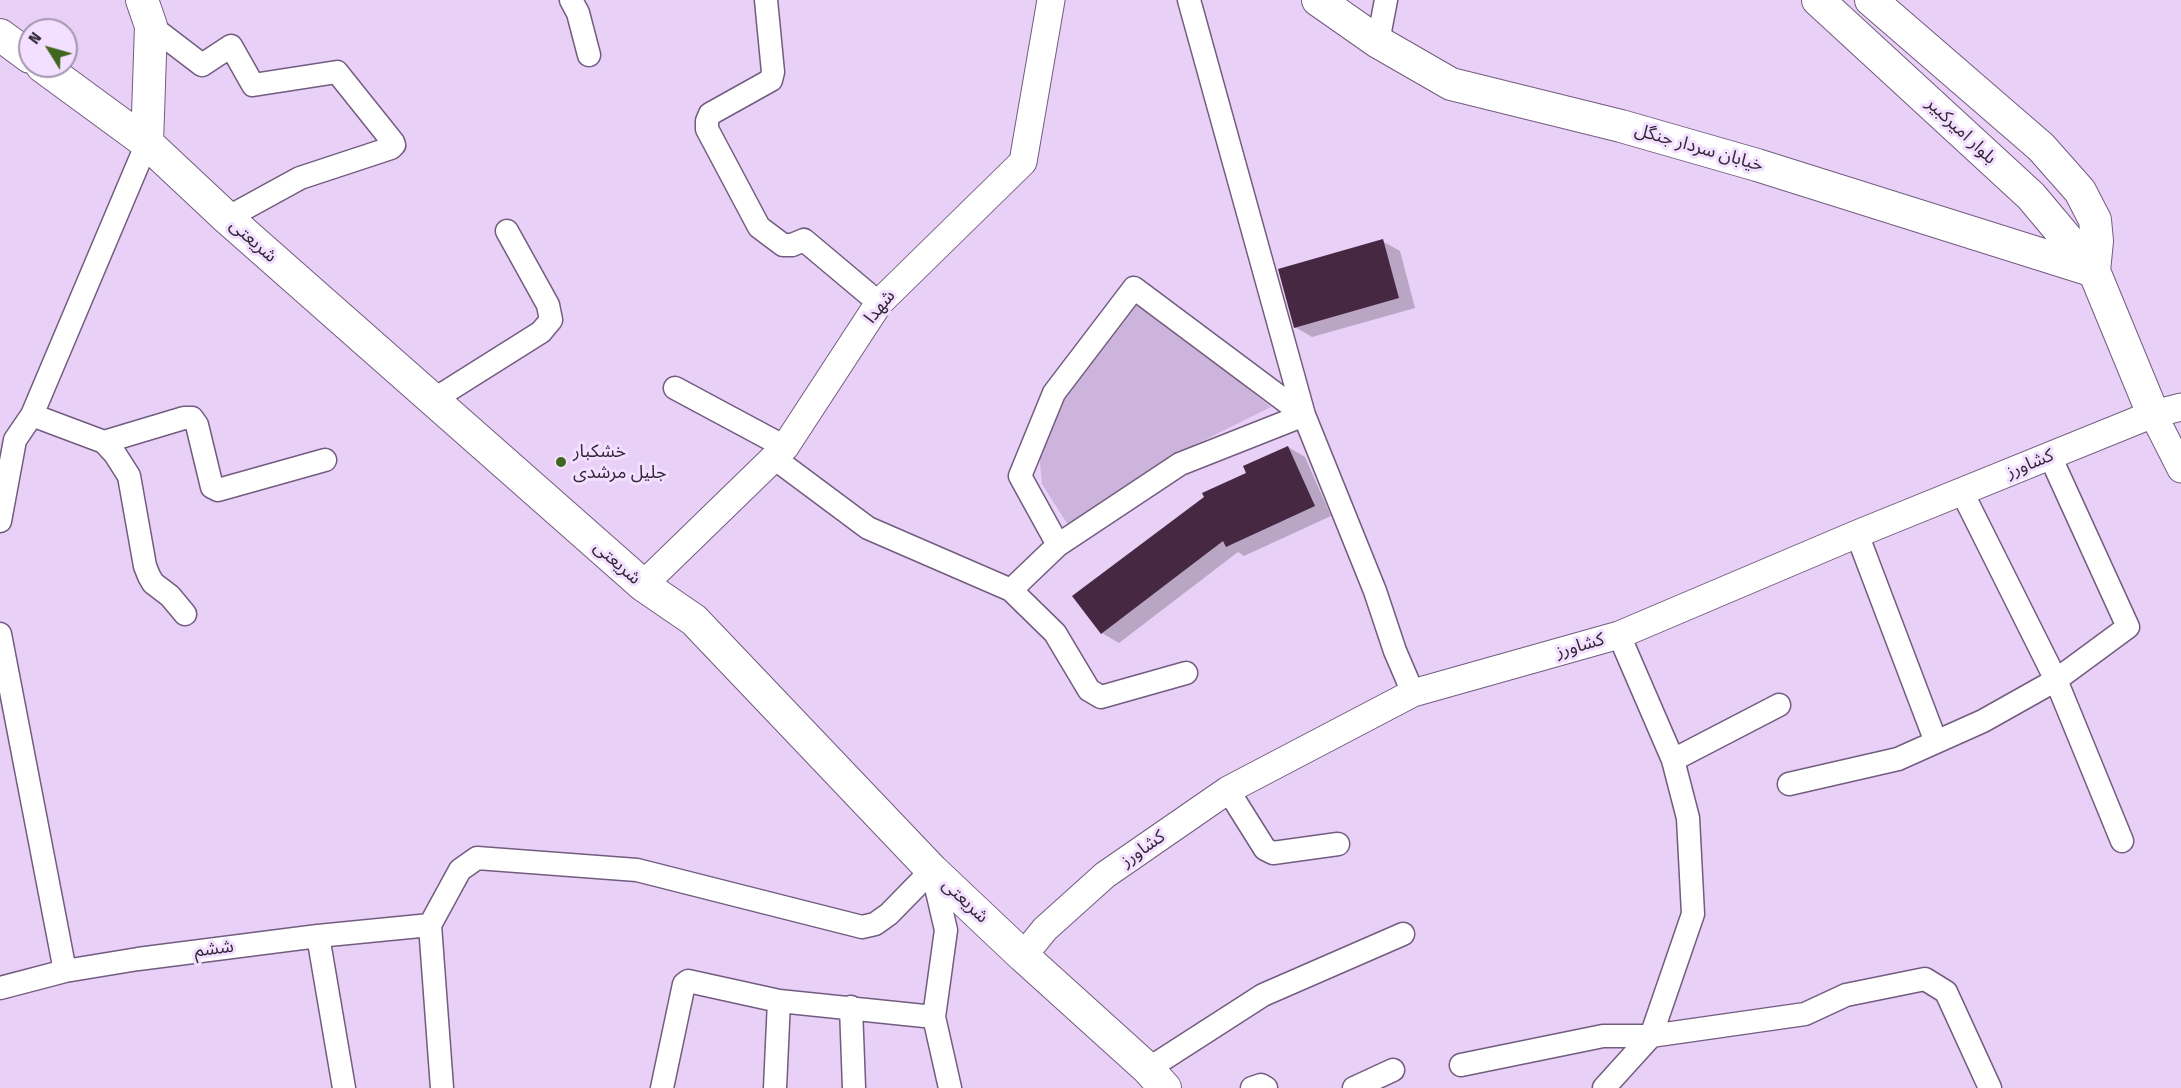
<!DOCTYPE html>
<html>
<head>
<meta charset="utf-8">
<style>
  body { margin:0 }
  #map { position:relative; width:2181px; height:1088px; overflow:hidden; background:#e8d0f7; font-family:"Fira Sans Condensed",sans-serif }
  canvas { display:block }
  .north { position:absolute; left:18px; top:18px; width:60px; height:60px; box-sizing:border-box; background:#f3dfff; border:2px solid #a595af; border-radius:50%; rotate:307deg; font-size:16px; font-weight:700; line-height:24px; text-align:center; color:#312736 }
  .north::after { content:''; display:block; margin:auto; width:21px; height:27px; background:#41661f; clip-path:polygon(50% 0,100% 100%,50% 72%,0 100%) }
</style>
</head>
<body>
<div id="map">
<canvas width="2181" height="1088"></canvas>
<div class="north">N</div>
</div>
<script>
const ctx = document.querySelector('canvas').getContext('2d');
ctx.lineJoin = 'round';
function fill(path, color) {
  ctx.fillStyle = color;
  ctx.fill(path, 'evenodd');
}
function shape(rows) {
  const path = new Path2D();
  for (const r of rows) {
    path.moveTo(r[0], r[1]);
    for (let i = 2; i < r.length; i += 2) path.lineTo(r[i], r[i + 1]);
  }
  return path;
}
function strokePath(path, color, width, dash) {
  ctx.strokeStyle = color;
  ctx.lineWidth = width;
  ctx.lineCap = dash ? 'butt' : 'round';
  ctx.setLineDash(dash || []);
  ctx.stroke(path);
}
function drawText(font, color, halo, rows, align = 'center') {
  ctx.font = font + ' "Fira Sans Condensed","Noto Sans Arabic",sans-serif';
  ctx.lineWidth = 6;
  ctx.setLineDash([]);
  ctx.textBaseline = 'middle';
  ctx.strokeStyle = halo;
  ctx.fillStyle = color;
  for (const [text, x, y, turn = 0] of rows) {
    ctx.save();
    ctx.translate(x, y);
    ctx.rotate((+turn || 0) * Math.PI / 180);
    ctx.textAlign = isNaN(turn) ? turn : align;
    if (halo) ctx.strokeText(text, 0, 0);
    ctx.fillText(text, 0, 0);
    ctx.restore();
  }
}
const green = shape([
  [1132,300,1143,305,1271,407,1168,458,1072,531,1042,484,1039,452,1051,414]
]);
const shadow = shape([
  [1382,241,1400,251,1415,308,1312,337,1295,327],
  [1288,447,1305,457,1331,516,1244,556,1238,552,1119,643,1102,633,1248,474]
]);
const building = shape([
  [1383,239,1399,298,1294,328,1278,269],
  [1288,446,1315,506,1226,547,1223,541,1101,634,1072,596,1204,497,1202,493,1246,473,1243,466]
]);
const minor = shape([
  [571,0,578,13,589,55],
  [766,0,773,72,771,80,710,114,707,121,707,129,759,227,783,245,792,245,804,240,879,303],
  [1189,0,1304,415,1375,591,1395,651,1413,693],
  [151,26,202,65,231,46,253,85,337,72,393,142,394,145,391,148,300,178,227,218],
  [1378,42,1386,0],
  [675,388,785,447],
  [433,400,541,332,551,320,548,305,507,231],
  [32,415,104,442,115,454,129,476,145,566,149,576,153,583,170,596,185,614],
  [104,442,184,418,192,418,197,425,212,487,218,490,325,460],
  [774,458,868,528,1011,590,1055,633,1089,690,1101,697,1186,673],
  [1962,492,2056,680,2122,841],
  [0,521,15,440,32,415,147,143],
  [1857,534,1936,742],
  [1058,545,1020,476,1054,393,1134,288,1304,415],
  [1011,590,1058,545,1180,464,1304,415],
  [0,634,65,971],
  [1673,760,1779,705],
  [1789,784,1898,759,1983,721,2056,680,2128,627,2050,456],
  [1228,790,1265,849,1273,853,1338,844],
  [932,870,946,930,934,1017,950,1088],
  [318,936,344,1088],
  [0,988,65,971,138,959,318,936,430,925],
  [851,1007,854,1088],
  [1461,1065,1603,1036,1651,1036,1805,1014,1846,995,1925,979,1946,992,1990,1088],
  [1148,1069,1263,995,1403,934],
  [442,1088,430,925,460,870,477,858,637,870,862,927,875,924,889,914,932,870],
  [662,1088,684,984,688,981,779,1001,934,1017],
  [775,1088,779,1001],
  [1252,1088,1261,1085,1266,1088],
  [1354,1088,1393,1070],
  [1604,1088,1651,1036,1693,914,1688,818,1673,760,1619,635]
]);
const tertiary = shape([
  [2153,414,2181,469],
  [643,585,785,447,879,303,1023,162,1051,0],
  [1023,956,1045,929,1105,875,1228,790,1413,693,1619,635,1857,534,2153,414,2181,407]
]);
const secondary = shape([
  [142,0,151,26,147,143],
  [1318,0,1378,42,1451,84,1621,126,1757,165,2094,271],
  [1818,0,2031,196,2094,271,2153,414],
  [1871,0,2041,147,2080,191,2095,220,2097,241,2094,271],
  [0,35,30,57],
  [42,66,147,143,227,218,643,585,694,620,932,870,1023,956,1148,1069,1165,1088]
]);
const markers = [
  [561,462,6,"#41661f"]
];
const streetNames = [
  ["بلوار امیرکبیر",1961,131,43],
  ["خیابان سردار جنگل",1699,148,16],
  ["شریعتی",253,241,41],
  ["شهدا",880,307,-51],
  ["کشاورز",2030,464,-22],
  ["شریعتی",617,563,41],
  ["کشاورز",1580,646,-16],
  ["کشاورز",1143,849,-35],
  ["شریعتی",965,901,43],
  ["ششم",214,949,-7]
];
const poiNames = [
  ["خشکبار",573,452],
  ["جلیل مرشدی",573,473]
];
fill(green, '#cdb4dc');
fill(shadow, '#0003');
fill(building, '#462842');
strokePath(minor, '#725c7f', 25);
strokePath(tertiary, '#725c7f', 29);
strokePath(secondary, '#725c7f', 34);
strokePath(minor, '#fff', 22);
strokePath(tertiary, '#fff', 27);
strokePath(secondary, '#fff', 32);
for (const [x, y, r, color] of markers) {
  const dot = new Path2D();
  dot.arc(x, y, r, 0, 2 * Math.PI);
  ctx.fillStyle = color;
  ctx.fill(dot);
  strokePath(dot, '#f3dfff', 2);
}
drawText('18px', '#312736', '#f3dfff', streetNames);
drawText('18px', '#312736', '#f3dfff', poiNames, 'left');
</script>
</body>
</html>
